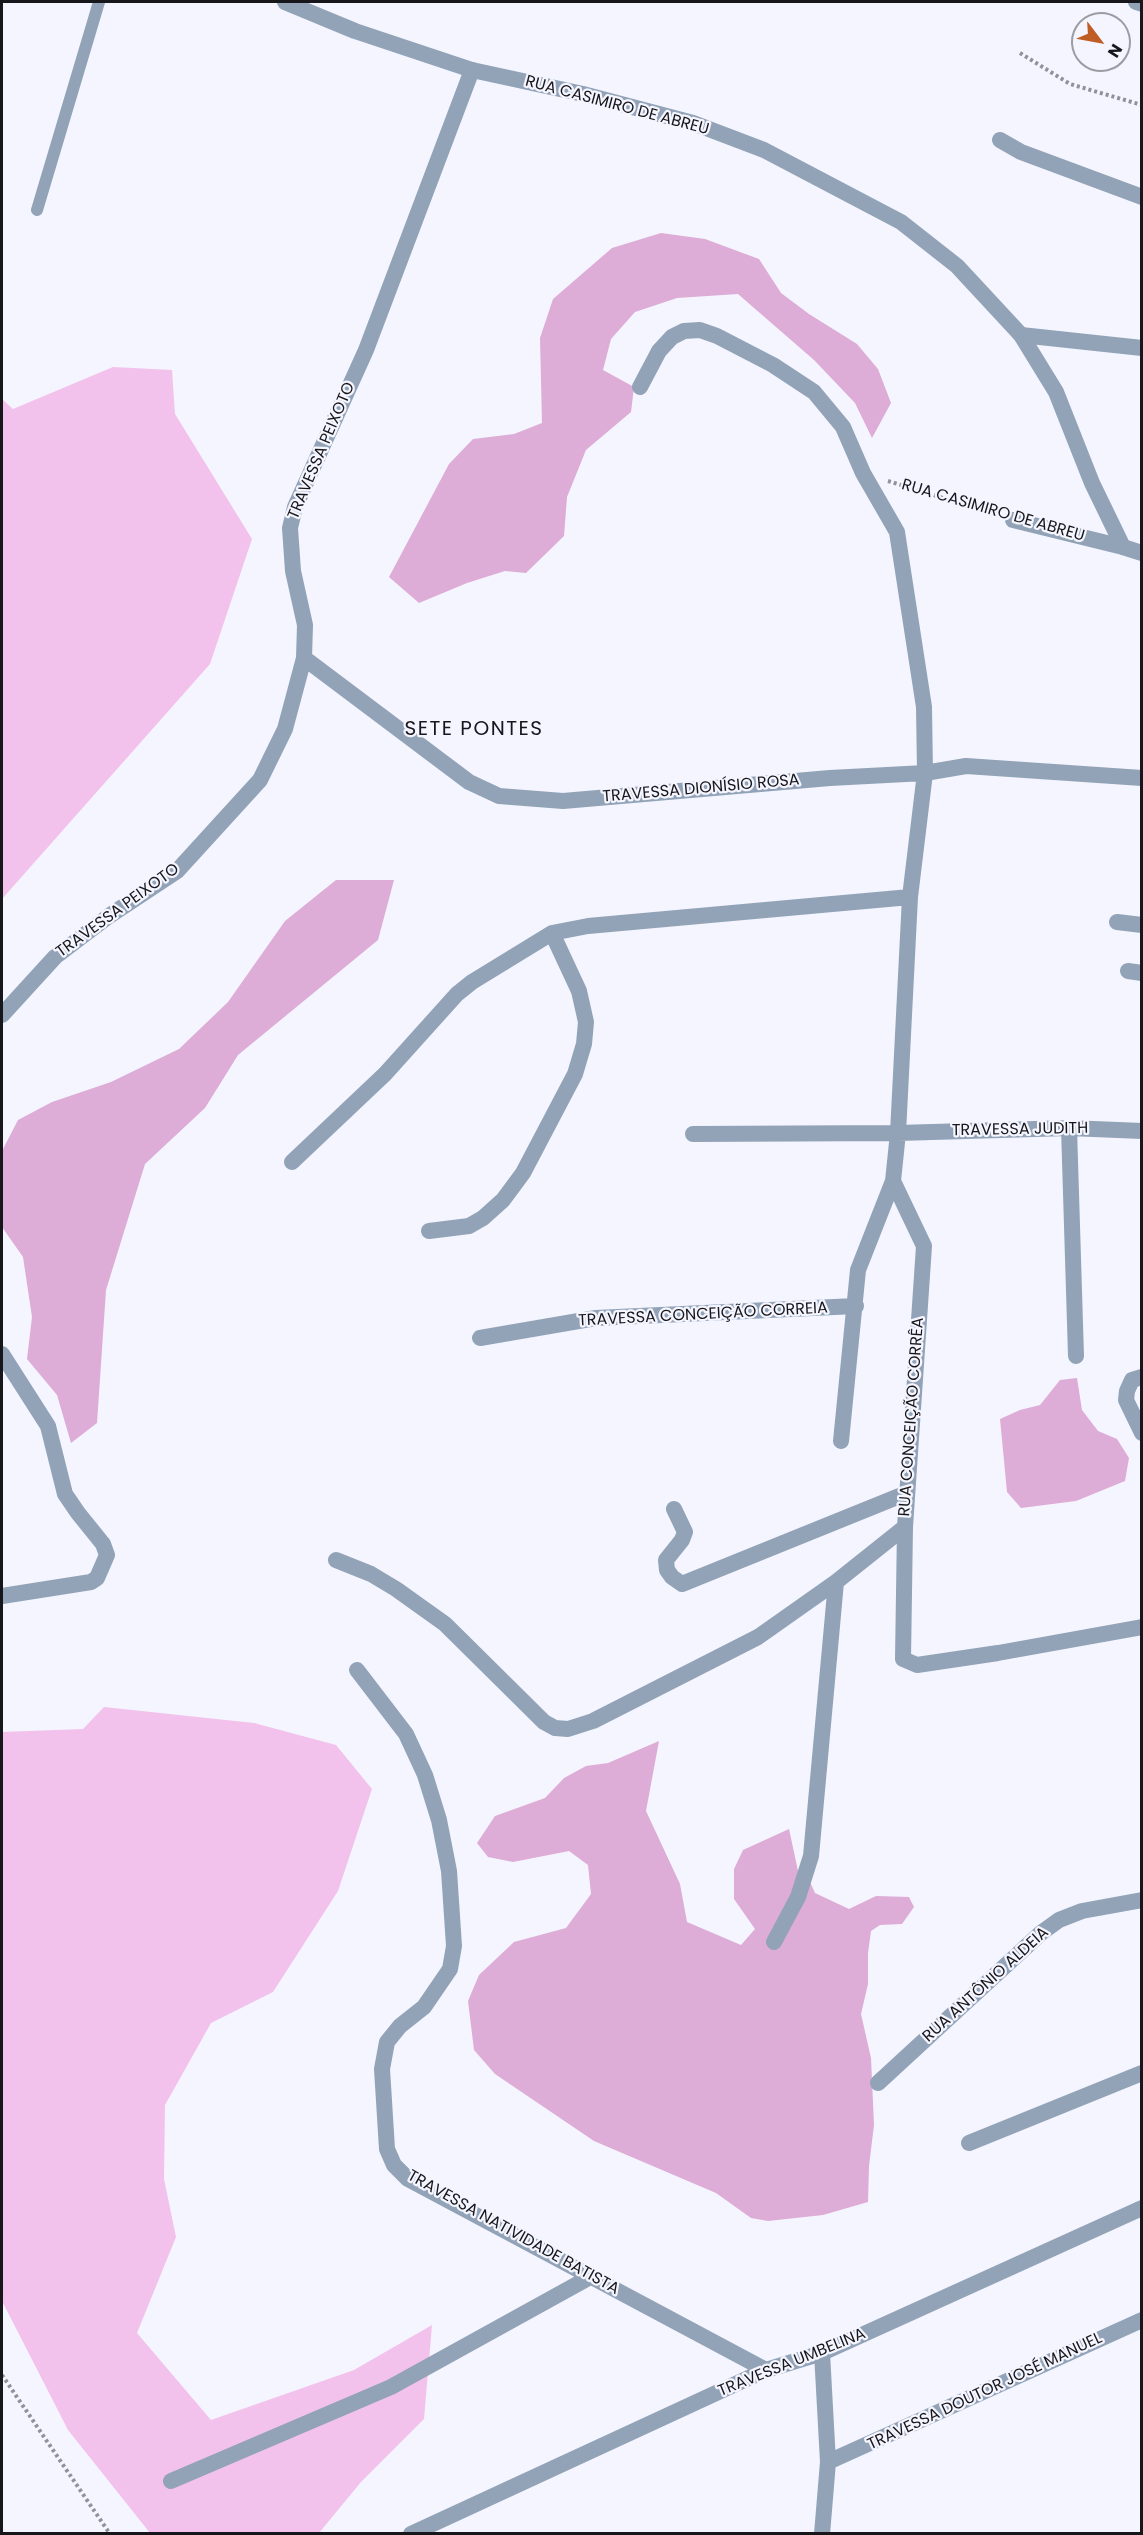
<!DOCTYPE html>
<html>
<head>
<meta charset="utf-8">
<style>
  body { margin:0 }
  #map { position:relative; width:1143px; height:2535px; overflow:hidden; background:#f4f5fe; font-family:Poppins,sans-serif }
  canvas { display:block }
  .frame { position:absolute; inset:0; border:3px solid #17171b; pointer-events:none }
  .north { position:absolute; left:1071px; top:12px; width:60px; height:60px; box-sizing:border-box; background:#f4f5fe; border:2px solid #9c9ca3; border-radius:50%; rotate:122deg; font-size:16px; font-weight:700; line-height:24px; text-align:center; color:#17171b }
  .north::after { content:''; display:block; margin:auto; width:21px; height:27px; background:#c05d24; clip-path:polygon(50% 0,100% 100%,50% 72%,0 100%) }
</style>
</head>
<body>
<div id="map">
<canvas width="1143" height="2535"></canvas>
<div class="frame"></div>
<div class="north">N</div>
</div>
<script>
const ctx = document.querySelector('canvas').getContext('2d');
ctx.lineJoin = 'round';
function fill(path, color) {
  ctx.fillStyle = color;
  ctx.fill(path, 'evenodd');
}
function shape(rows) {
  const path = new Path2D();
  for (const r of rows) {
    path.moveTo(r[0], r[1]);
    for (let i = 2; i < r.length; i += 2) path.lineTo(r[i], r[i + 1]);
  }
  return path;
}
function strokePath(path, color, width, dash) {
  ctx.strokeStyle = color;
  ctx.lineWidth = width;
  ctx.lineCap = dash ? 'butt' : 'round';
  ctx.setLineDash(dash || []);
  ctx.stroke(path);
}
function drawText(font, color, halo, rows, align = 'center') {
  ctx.font = font + ' Poppins,sans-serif';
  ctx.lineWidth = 4.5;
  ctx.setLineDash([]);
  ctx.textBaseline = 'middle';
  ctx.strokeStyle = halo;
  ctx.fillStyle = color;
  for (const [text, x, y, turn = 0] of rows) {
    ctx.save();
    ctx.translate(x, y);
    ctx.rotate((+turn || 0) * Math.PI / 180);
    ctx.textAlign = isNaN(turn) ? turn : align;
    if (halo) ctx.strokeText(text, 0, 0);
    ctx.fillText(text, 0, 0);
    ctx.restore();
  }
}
const green = shape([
  [113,367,172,370,175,414,252,539,210,664,2,899,2,399,13,409],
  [104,1707,254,1723,336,1745,372,1789,338,1891,273,1992,211,2023,165,2105,164,2179,176,2237,137,2333,211,2420,354,2370,432,2325,424,2419,361,2482,319,2533,150,2533,68,2430,2,2301,2,1732,83,1729]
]);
const forest = shape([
  [661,233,705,239,759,259,781,293,809,314,857,344,878,369,891,403,872,438,855,403,814,360,738,294,677,298,635,312,611,339,603,370,634,387,631,412,586,450,567,497,564,536,526,573,505,571,467,583,419,603,389,577,449,464,473,439,514,434,542,423,540,338,553,299,612,248],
  [336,880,394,880,378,940,238,1055,205,1108,145,1164,106,1290,97,1423,71,1443,57,1395,27,1359,32,1317,23,1257,2,1227,2,1151,18,1120,52,1102,111,1082,179,1049,228,1002,285,921],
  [1077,1378,1082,1410,1098,1431,1117,1439,1129,1458,1125,1481,1076,1501,1021,1508,1007,1492,1000,1419,1020,1410,1040,1405,1060,1380],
  [659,1741,646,1811,680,1884,687,1922,741,1945,755,1929,734,1899,734,1869,743,1850,789,1829,798,1871,810,1882,815,1893,849,1909,876,1896,909,1897,914,1907,902,1924,880,1925,871,1931,868,1953,868,1984,861,2014,871,2058,874,2125,869,2166,868,2202,823,2215,768,2221,751,2218,716,2193,594,2141,495,2074,474,2050,468,2001,479,1975,514,1942,566,1928,591,1894,588,1865,569,1851,513,1862,488,1857,477,1843,495,1816,545,1798,564,1778,586,1766,608,1763]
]);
const path = shape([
  [1020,53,1070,84,1142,105],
  [888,481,998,515],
  [2,2375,110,2534]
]);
const service = shape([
  [37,210,99,2]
]);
const minor = shape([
  [1136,2,1142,4],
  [1000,140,1021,152,1142,197],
  [1021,335,1142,348],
  [640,387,659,351,672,337,684,331,700,330,717,336,773,365,814,392,843,427,863,473,897,532,924,707,925,773,910,897,898,1133,893,1181,924,1246,905,1527,903,1659,917,1665,998,1653,1142,1627],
  [1013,520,1123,547],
  [304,658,469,782,499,796,563,801,830,778,925,773,966,766,1142,778],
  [1117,922,1142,925],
  [1128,971,1142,973],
  [2,1015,55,957,109,916,177,871,260,780,285,729,304,658,305,625,293,571,290,528,295,507,366,350,472,70],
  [1069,1128,1076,1356],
  [693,1134,898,1133,1069,1128,1142,1131],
  [292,1162,385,1074,457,994,472,982,552,933,588,926,910,897],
  [429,1231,469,1226,483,1218,503,1200,523,1173,575,1074,584,1044,586,1022,579,991,552,933],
  [480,1338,596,1318,856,1306],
  [2,1354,48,1426,65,1494,78,1513,103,1544,107,1555,97,1578,91,1582,2,1596],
  [1142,1377,1132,1380,1127,1391,1126,1400,1142,1433],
  [841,1441,858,1270,893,1181],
  [674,1509,685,1532,682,1540,666,1560,667,1570,672,1577,682,1584,907,1493],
  [336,1560,371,1574,396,1589,445,1624,544,1722,555,1728,568,1729,593,1721,758,1637,836,1582,905,1527],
  [357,1670,406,1734,425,1775,439,1820,449,1871,454,1946,450,1969,424,2007,400,2026,387,2042,382,2069,387,2149,394,2165,408,2179,766,2370],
  [774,1942,798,1897,811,1856,836,1582],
  [878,2083,1041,1933,1059,1920,1082,1911,1142,1900],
  [969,2143,1142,2073],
  [828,2462,1142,2320],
  [171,2481,391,2387,592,2276],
  [411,2534,766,2370,822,2353,1142,2208],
  [822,2534,828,2462,822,2353]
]);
const tertiary = shape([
  [285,2,355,31,472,70,583,94,693,123,764,150,901,222,957,266,1021,335,1056,392,1092,483,1123,547,1142,553]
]);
const streetNames = [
  ["RUA CASIMIRO DE ABREU",617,106,15],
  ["TRAVESSA PEIXOTO",322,451,-67],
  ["RUA CASIMIRO DE ABREU",993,511,16],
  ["TRAVESSA DIONÍSIO ROSA",701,789,-5],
  ["TRAVESSA PEIXOTO",118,911,-36],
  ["TRAVESSA JUDITH",1020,1130,-1],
  ["TRAVESSA CONCEIÇÃO CORREIA",703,1315,-3],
  ["RUA CONCEIÇÃO CORRÊA",912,1417,-86],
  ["RUA ANTÔNIO ALDEIA",986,1985,-42],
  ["TRAVESSA NATIVIDADE BATISTA",513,2233,29],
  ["TRAVESSA UMBELINA",792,2363,-22],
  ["TRAVESSA DOUTOR JOSÉ MANUEL",985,2392,-25]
];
const quarterNames = [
  ["SETE PONTES",474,730]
];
fill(green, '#f2c2ec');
fill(forest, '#ddacd7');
strokePath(path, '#919299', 4, [3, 3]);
strokePath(service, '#92a3b8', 12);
strokePath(minor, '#92a3b8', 16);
strokePath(tertiary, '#92a3b8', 16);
drawText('16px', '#17171b', '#f4f5fe', streetNames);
ctx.letterSpacing = '1.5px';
drawText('20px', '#17171b', '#f4f5fe', quarterNames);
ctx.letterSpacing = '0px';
</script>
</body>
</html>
